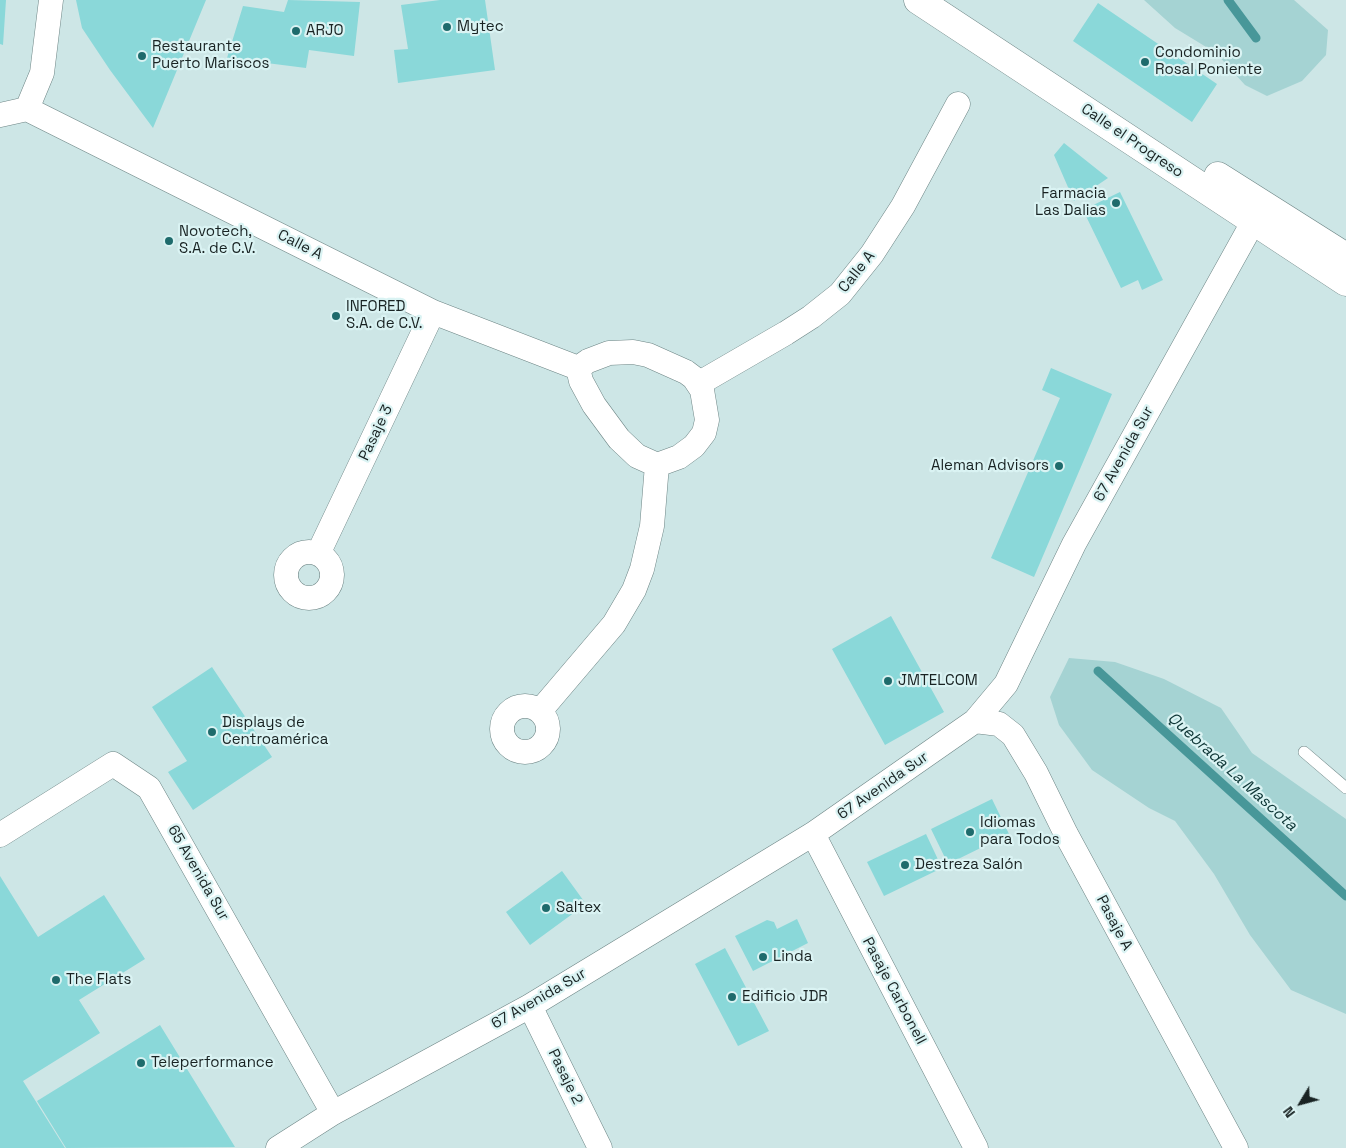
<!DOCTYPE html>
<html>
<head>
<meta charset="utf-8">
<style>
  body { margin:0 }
  #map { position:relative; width:1346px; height:1148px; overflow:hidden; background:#cde6e6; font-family:"Space Grotesk",sans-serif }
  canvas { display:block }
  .north { position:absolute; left:1276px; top:1078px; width:50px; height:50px; -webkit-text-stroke:4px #daf3f3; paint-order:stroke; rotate:233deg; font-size:14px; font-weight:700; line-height:20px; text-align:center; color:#192323 }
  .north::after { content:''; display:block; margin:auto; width:18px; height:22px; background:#192323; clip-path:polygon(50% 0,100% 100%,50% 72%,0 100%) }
</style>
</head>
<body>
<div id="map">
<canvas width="1346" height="1148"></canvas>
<div class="north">N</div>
</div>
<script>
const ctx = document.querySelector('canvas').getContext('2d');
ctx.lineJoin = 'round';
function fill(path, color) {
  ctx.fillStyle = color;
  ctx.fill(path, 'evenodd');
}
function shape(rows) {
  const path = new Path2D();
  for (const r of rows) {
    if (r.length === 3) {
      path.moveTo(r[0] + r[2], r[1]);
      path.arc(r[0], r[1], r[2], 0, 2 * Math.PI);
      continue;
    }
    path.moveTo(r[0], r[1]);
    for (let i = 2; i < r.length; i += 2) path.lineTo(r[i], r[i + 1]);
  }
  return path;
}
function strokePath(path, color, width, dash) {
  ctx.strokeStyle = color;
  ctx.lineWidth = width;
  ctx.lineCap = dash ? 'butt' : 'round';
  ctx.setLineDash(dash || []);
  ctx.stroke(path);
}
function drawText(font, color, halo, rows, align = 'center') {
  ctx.font = font + ' "Space Grotesk",sans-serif';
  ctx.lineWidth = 4.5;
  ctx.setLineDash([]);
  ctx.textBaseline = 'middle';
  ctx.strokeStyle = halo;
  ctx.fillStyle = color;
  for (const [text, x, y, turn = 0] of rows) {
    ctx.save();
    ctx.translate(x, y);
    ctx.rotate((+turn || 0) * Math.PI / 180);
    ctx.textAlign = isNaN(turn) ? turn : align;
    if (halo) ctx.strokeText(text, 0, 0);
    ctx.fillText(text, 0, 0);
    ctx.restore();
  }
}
const green = shape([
  [1144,0,1294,0,1328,30,1326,55,1302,81,1267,96,1245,85,1216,53,1175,28],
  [1069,658,1115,662,1164,679,1221,708,1252,753,1346,819,1346,1014,1291,990,1250,935,1214,874,1175,821,1149,808,1092,770,1059,725,1050,697]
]);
const stream = shape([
  [1228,0,1256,38],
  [1098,671,1346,896]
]);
const building = shape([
  [0,0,6,0,3,45,0,44],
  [76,0,206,0,153,128,110,70,82,28],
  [288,0,360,2,354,56,309,50,306,68,227,58,243,6,284,12],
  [440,0,485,0,495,70,398,83,394,50,408,49,401,5],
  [1098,3,1217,84,1192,122,1073,41],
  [1064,143,1108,178,1074,201,1054,155],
  [1120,192,1163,280,1142,290,1138,280,1121,288,1083,210],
  [1051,368,1112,394,1034,577,991,558,1060,398,1042,390],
  [891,616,944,712,885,745,832,649],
  [212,667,272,757,193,810,168,772,187,761,152,707],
  [992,799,1009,834,948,864,931,829],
  [926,834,942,868,884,896,867,862],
  [562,871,586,904,530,945,506,912],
  [0,876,38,937,104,895,145,959,79,1000,100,1033,23,1081,65,1148,0,1148],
  [797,919,808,943,753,971,735,936,767,920,774,922,777,929],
  [725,948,769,1031,738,1046,695,964],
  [160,1025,235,1147,66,1148,37,1101]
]);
const service = shape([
  [1304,752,1346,788]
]);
const minor = shape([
  [27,109,433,312,578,368],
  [27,109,42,73,51,0],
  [0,115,27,109],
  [633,352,648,355,686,372,694,378,702,390,707,420,704,433,694,446,679,457,657,465,637,456,619,439,594,405,581,381,578,368,588,361,609,353,633,352],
  [698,384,786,333,811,317,840,294,872,254,903,206,958,104],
  [309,575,23],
  [318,554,433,312],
  [525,729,23],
  [540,711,614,624,634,590,642,569,652,526,657,465],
  [975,721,999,724,1013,735,1036,773,1066,834,1236,1148],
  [813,834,976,1148],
  [0,835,113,764,149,788,333,1113],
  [530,1006,600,1148],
  [278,1148,333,1113,530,1006,813,834,975,721,1006,684,1074,544,1262,206]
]);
const tertiary = shape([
  [918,0,1346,282],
  [1218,176,1346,257]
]);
const markers = [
  [447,27,5,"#1e6b6c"],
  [296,31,5,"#1e6b6c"],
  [142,56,5,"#1e6b6c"],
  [1145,62,5,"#1e6b6c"],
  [1116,203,5,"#1e6b6c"],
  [169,241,5,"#1e6b6c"],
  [336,316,5,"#1e6b6c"],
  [1059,466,5,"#1e6b6c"],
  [888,681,5,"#1e6b6c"],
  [212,732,5,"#1e6b6c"],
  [970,832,5,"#1e6b6c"],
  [905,865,5,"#1e6b6c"],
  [546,908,5,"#1e6b6c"],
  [763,957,5,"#1e6b6c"],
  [56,980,5,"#1e6b6c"],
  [732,997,5,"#1e6b6c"],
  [141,1063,5,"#1e6b6c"]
];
const poiNames = [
  ["Mytec",457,27],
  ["ARJO",306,31],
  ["Restaurante",152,47],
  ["Puerto Mariscos",152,64],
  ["Condominio",1155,53],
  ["Rosal Poniente",1155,70],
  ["Farmacia",1106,194,"right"],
  ["Las Dalias",1106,211,"right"],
  ["Novotech,",179,232],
  ["S.A. de C.V.",179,249],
  ["INFORED",346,307],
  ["S.A. de C.V.",346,324],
  ["Aleman Advisors",1049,466,"right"],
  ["JMTELCOM",898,681],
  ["Displays de",222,723],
  ["Centroamérica",222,740],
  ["Idiomas",980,823],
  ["para Todos",980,840],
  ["Destreza Salón",915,865],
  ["Saltex",556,908],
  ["Linda",773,957],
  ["The Flats",66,980],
  ["Edificio JDR",742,997],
  ["Teleperformance",151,1063]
];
const streetNames = [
  ["Calle el Progreso",1132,141,34],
  ["Calle A",300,245,27],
  ["Calle A",857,272,-51],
  ["Pasaje 3",376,433,-65],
  ["67 Avenida Sur",1124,454,-61],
  ["67 Avenida Sur",883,786,-35],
  ["65 Avenida Sur",198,873,60],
  ["Pasaje A",1114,923,62],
  ["Pasaje Carbonell",894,991,62],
  ["67 Avenida Sur",539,999,-30],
  ["Pasaje 2",565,1077,64]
];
const waterNames = [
  ["Quebrada La Mascota",1232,772,42]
];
fill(green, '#a5d3d3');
strokePath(stream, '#489799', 9);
fill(building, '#8ad8d9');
strokePath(service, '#6c8484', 12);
strokePath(minor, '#6c8484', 25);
strokePath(tertiary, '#6c8484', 29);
strokePath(service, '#fff', 11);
strokePath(minor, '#fff', 24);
strokePath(tertiary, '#fff', 28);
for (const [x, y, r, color] of markers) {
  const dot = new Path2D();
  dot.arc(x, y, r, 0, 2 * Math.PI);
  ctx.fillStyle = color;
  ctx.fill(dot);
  strokePath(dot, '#daf3f3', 2);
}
drawText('15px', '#192323', '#daf3f3', poiNames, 'left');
drawText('15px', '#192323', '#daf3f3', streetNames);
drawText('italic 16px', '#0e3636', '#daf3f3', waterNames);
</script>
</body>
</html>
